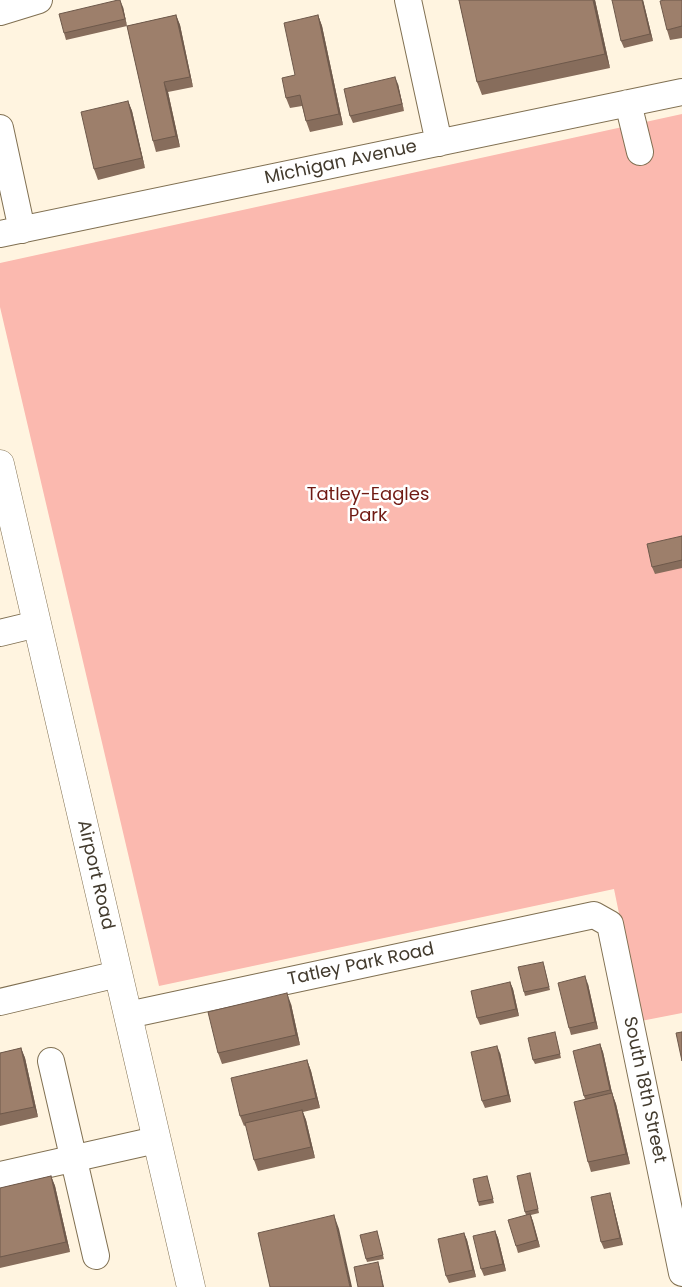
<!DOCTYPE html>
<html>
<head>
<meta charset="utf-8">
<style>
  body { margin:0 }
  canvas { display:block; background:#fff4e0 }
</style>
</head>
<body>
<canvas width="682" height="1287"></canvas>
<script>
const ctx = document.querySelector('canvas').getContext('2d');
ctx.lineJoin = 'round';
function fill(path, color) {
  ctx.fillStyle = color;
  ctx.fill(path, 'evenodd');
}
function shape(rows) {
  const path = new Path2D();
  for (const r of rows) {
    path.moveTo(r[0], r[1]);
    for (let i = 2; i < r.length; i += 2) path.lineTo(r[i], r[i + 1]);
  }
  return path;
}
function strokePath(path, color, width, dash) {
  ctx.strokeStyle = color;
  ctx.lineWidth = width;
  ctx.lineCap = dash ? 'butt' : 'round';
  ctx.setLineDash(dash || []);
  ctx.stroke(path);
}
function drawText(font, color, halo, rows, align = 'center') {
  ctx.font = font + ' Poppins,sans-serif';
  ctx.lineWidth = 5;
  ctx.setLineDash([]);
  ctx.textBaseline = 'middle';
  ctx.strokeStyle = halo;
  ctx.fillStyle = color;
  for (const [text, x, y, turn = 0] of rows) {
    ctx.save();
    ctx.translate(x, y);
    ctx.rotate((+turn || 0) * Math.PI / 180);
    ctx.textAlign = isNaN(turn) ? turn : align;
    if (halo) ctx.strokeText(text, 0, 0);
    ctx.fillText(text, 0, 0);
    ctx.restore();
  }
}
const green = shape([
  [682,114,682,1013,641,1021,614,889,159,986,0,307,0,263]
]);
const minor = shape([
  [408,0,439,143],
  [0,12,39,0],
  [628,103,640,152],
  [0,128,22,230],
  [0,234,682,92],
  [0,633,37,624],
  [0,1002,118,974],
  [128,1015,594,915,610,924,682,1273],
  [51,1061,96,1256],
  [0,1175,156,1140]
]);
const major = shape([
  [0,464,191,1287]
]);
const wall = shape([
  [459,0,595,0,610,68,482,95,477,82],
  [643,0,653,41,624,48,621,41],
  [682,0,682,38,670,40,667,30],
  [123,7,127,26,176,15,180,25,193,87,168,92,180,147,156,152,153,141,127,26,66,40,64,33],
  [318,15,322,26,343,125,310,132,306,121,302,106,290,108,286,98],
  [398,84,404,111,353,123,350,116],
  [128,101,132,111,145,168,98,180,94,169],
  [682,536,682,568,655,574,652,567],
  [544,965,550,990,525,996,524,992],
  [510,982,513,989,519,1016,480,1025,477,1018],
  [588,984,598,1029,571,1035,569,1028],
  [291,1004,300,1045,222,1064,218,1053],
  [556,1036,561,1058,535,1064,533,1060],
  [600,1044,603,1052,612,1093,616,1104,630,1164,591,1172,588,1162,585,1099,584,1096],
  [21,1048,25,1058,38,1117,0,1126,0,1053],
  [500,1053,511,1102,485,1108,482,1101],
  [307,1060,311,1071,320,1108,303,1112,306,1120,315,1158,258,1171,254,1160,246,1125,244,1126,240,1116],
  [530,1173,539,1213,531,1215,540,1247,518,1253,516,1246,526,1215,525,1212],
  [51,1176,55,1186,70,1252,0,1268,0,1188],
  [487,1176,494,1203,479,1206,478,1202],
  [612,1200,623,1245,604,1249,601,1242],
  [377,1231,384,1259,367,1262,366,1259],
  [495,1231,498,1238,506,1271,484,1276,481,1269],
  [464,1233,467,1240,476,1277,449,1283,446,1276]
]);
const shadedWall = shape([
  [120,0,123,7,127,26,125,19],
  [593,0,595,0,610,68,605,54],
  [642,0,643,0,653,41,650,34],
  [176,15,180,25,193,87,190,77],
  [318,15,322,26,343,125,339,114],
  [395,77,398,84,404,111,402,104],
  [164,82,168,92,180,147,176,136],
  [128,101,132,111,145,168,142,158],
  [585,976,588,984,598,1029,595,1022],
  [510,982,513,989,519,1016,516,1009],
  [287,993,291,1004,300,1045,296,1035],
  [600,1044,603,1052,613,1097,610,1090],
  [497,1046,500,1053,511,1102,508,1095],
  [21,1048,25,1058,38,1117,34,1107],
  [307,1060,311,1071,320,1108,316,1098],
  [612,1093,616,1104,630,1164,626,1154],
  [302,1110,306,1120,315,1158,311,1147],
  [51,1176,55,1186,70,1252,66,1242],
  [610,1193,612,1200,623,1245,620,1238],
  [530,1214,533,1221,540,1247,537,1240],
  [334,1215,339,1229,352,1287,350,1287],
  [495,1231,498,1238,506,1271,503,1264],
  [464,1233,467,1240,476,1277,473,1270],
  [378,1262,380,1269,384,1287,383,1287]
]);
const building = shape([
  [118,0,120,0,125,19,64,33,59,14,118,0],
  [459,0,593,0,605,54,477,82,459,0],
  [612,0,642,0,650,34,621,41,612,0],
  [664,0,682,0,682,26,667,30,660,1,664,0],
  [176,15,190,77,164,82,176,136,153,141,127,26,176,15],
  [318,15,339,114,306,121,300,95,286,98,282,78,295,75,284,23,318,15],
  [395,77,402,104,350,116,344,89,395,77],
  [128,101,142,158,94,169,81,112,128,101],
  [682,536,682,560,652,567,647,544,682,536],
  [543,962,549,987,524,992,518,967,543,962],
  [585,976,595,1022,569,1028,558,983,585,976],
  [510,982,516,1009,477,1018,471,991,510,982],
  [287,993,296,1035,218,1053,208,1012,287,993],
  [555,1032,560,1054,533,1060,528,1038,555,1032],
  [682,1032,682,1061,676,1033,682,1032],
  [600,1044,610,1090,584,1096,573,1051,600,1044],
  [497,1046,508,1095,482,1101,471,1052,497,1046],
  [21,1048,34,1107,0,1114,0,1053,21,1048],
  [307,1060,316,1098,240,1116,231,1078,307,1060],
  [612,1093,626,1154,588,1162,574,1102,612,1093],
  [302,1110,311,1147,254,1160,245,1123,302,1110],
  [530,1173,538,1209,525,1212,517,1176,530,1173],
  [51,1176,66,1242,0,1257,0,1188,51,1176],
  [487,1176,493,1199,478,1202,473,1179,487,1176],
  [610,1193,620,1238,601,1242,591,1197,610,1193],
  [530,1214,537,1240,516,1246,508,1220,530,1214],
  [334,1215,350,1287,270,1287,258,1233,334,1215],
  [377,1231,383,1255,366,1259,360,1235,377,1231],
  [495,1231,503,1264,481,1269,473,1236,495,1231],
  [464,1233,473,1270,446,1276,438,1239,464,1233],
  [378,1262,383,1287,358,1287,354,1267,378,1262]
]);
const streetNames = [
  ["Michigan Avenue",341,163,-12],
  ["Airport Road",95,875,77],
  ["Tatley Park Road",361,965,-12],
  ["South 18th Street",644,1090,78]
];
const parkNames = [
  ["Tatley-Eagles",368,495],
  ["Park",368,516]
];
fill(green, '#fbb9af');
strokePath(minor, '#807052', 28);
strokePath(major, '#807052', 29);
strokePath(minor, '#fff', 26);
strokePath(major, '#fff', 28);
fill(wall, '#876d5c');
fill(shadedWall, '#6e594b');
fill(building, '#9d7f6b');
strokePath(building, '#6e594b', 1);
drawText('18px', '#433b2e', '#fff', streetNames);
drawText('18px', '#701a13', '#fff', parkNames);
</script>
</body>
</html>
